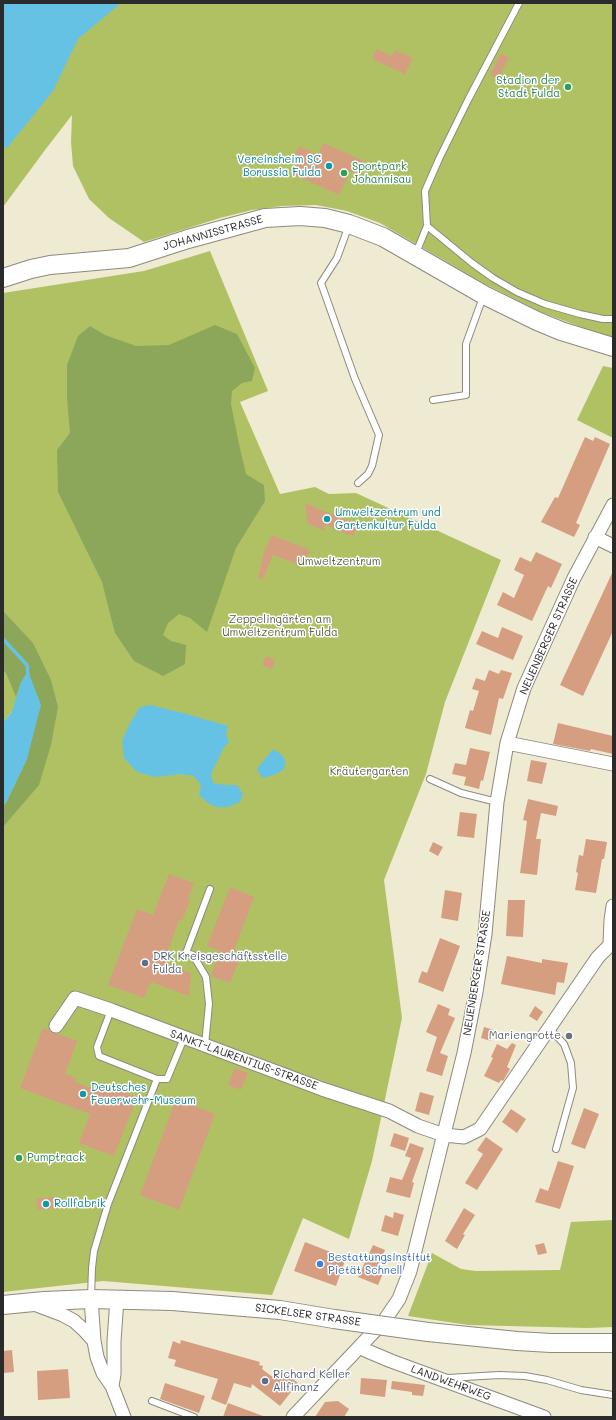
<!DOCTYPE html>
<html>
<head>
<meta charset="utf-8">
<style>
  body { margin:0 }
  #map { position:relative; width:616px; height:1420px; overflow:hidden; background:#efead2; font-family:Mali,sans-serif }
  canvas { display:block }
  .frame { position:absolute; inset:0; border:4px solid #2b2b2b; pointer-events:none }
</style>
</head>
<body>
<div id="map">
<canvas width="616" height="1420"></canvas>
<div class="frame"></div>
</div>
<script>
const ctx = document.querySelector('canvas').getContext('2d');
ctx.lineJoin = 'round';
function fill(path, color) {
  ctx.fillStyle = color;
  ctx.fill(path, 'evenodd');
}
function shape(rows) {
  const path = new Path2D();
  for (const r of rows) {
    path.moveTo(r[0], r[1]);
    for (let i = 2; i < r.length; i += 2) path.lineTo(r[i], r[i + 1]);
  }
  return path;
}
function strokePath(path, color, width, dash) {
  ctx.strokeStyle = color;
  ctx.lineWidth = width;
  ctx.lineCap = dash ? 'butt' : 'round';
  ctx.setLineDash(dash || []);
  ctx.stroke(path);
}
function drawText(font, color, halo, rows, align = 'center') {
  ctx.font = font + ' Mali,sans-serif';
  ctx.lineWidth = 3;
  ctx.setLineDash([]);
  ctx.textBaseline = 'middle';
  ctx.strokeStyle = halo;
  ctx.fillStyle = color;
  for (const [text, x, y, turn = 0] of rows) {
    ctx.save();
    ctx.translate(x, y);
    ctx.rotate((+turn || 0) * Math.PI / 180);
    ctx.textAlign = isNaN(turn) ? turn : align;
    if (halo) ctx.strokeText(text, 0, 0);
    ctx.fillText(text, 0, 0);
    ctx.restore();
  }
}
const green = shape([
  [3,3,613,3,613,338,602,335,541,312,483,283,380,223,347,211,316,205,282,206,252,210,220,218,144,242,109,218,89,199,73,166,71,142,72,115,45,150,3,207],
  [210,251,268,391,240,402,280,494,315,487,329,494,356,493,501,560,445,702,426,774,384,880,402,1018,372,1161,349,1239,303,1218,272,1295,103,1281,3,1292,3,806,7,801,12,712,3,722,3,293,144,271],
  [603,366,613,368,613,438,577,420],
  [613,1220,613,1327,587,1328,468,1325,408,1316,432,1253,461,1269,476,1271,560,1270,571,1222]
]);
const forest = shape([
  [215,325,237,334,255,368,252,381,242,383,232,391,231,404,239,444,246,474,264,485,265,501,236,548,207,632,190,618,179,614,168,623,163,635,171,641,186,645,185,664,163,676,134,661,115,633,102,582,58,492,57,450,70,433,67,398,67,365,78,336,90,326,105,335,136,346,169,345],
  [3,611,33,643,51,680,58,707,51,745,39,785,3,827,3,806,7,801,27,759,21,682,16,697,6,673,3,671]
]);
const water = shape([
  [3,3,121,3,78,39,53,91,7,148,3,147],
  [28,671,41,705,27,759,7,801,3,806,3,722,12,712,21,682],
  [150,705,183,713,228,726,226,734,229,742,224,747,211,774,213,783,224,785,237,785,243,794,240,802,228,807,216,807,208,803,199,795,201,785,194,776,180,774,155,777,137,772,124,758,122,741,129,725,140,707],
  [273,749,282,755,286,763,283,770,274,775,262,778,257,769]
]);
const stream = shape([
  [3,639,27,665,28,675]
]);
const building = shape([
  [377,49,392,56,395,50,413,58,405,74,372,59],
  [501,53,509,58,498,79,490,75],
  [323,143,364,161,358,174,350,171,339,195,293,174,298,163,292,160,299,146,318,155],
  [585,437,593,441,595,437,610,444,576,523,580,525,574,537,541,522,555,497,558,498],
  [305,503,358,525,353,536,324,524,325,531,308,524],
  [272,535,310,550,303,566,273,555,263,579,258,578,264,552],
  [536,552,562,564,551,588,548,586,532,621,497,605,503,592,514,598,524,575,514,570,520,557,531,562],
  [613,571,613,631,583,696,560,685],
  [502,627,523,636,513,660,476,644,482,631,498,638],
  [266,656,275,660,272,669,262,665],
  [489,670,499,674,501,670,512,673,503,699,499,698,491,735,465,728,470,710,473,711,479,691,472,689,476,678,485,681],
  [558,723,613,736,613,754,591,749,590,751,553,744],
  [470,748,490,752,483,781,481,780,479,789,464,785,466,777,452,774,455,763,466,765],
  [531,760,547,763,542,784,527,781],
  [528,799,558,806,556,816,541,813,536,839,541,839,537,875,520,873,527,821,523,820],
  [460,812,477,814,474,838,457,836],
  [586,839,607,842,604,859,602,859,596,893,575,890,578,873,576,872,579,855,583,856],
  [433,842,443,847,438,856,429,851],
  [169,874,194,883,188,899,190,900,182,921,179,920,164,962,191,973,189,996,151,982,144,998,108,985,137,909,153,915],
  [230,887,254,897,232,956,240,958,230,983,211,976,220,951,207,946],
  [445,890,462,893,458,921,441,918],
  [508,900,525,900,523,937,506,936],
  [440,938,460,946,443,992,418,982,422,971,427,973],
  [507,956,542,963,542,959,568,963,564,983,557,982,555,995,501,984],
  [438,1004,450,1009,448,1015,455,1018,440,1053,448,1056,442,1076,426,1071,437,1037,426,1032],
  [535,1006,543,1012,537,1021,529,1016],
  [484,1027,494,1030,491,1041,481,1038],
  [43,1028,49,1030,52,1033,58,1034,77,1041,65,1074,76,1078,75,1082,98,1091,101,1083,137,1097,114,1156,79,1143,90,1114,20,1088],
  [512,1043,516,1045,507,1067,510,1069,503,1081,501,1080,499,1083,484,1076,493,1058,491,1057,497,1044,507,1049],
  [235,1068,248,1073,241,1090,228,1085],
  [420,1092,434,1096,429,1115,415,1111],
  [176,1099,215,1114,179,1210,140,1195],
  [584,1108,599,1114,585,1149,571,1144],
  [511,1109,526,1119,517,1133,502,1122],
  [394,1133,409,1138,405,1151,390,1146],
  [486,1137,503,1149,477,1190,465,1183,483,1154,477,1150],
  [410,1143,424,1148,412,1182,414,1183,410,1198,386,1192,390,1177,402,1180,411,1158,405,1156],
  [558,1161,574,1166,560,1209,535,1202,540,1188,548,1191],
  [54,1197,55,1208,38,1210,36,1199],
  [464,1208,475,1215,463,1234,465,1235,457,1249,445,1241],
  [394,1212,404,1215,398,1236,381,1231,385,1215,393,1218],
  [305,1242,346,1258,336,1286,294,1271],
  [544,1243,547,1253,538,1255,535,1245],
  [373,1245,385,1250,378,1266,385,1269,378,1285,358,1277],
  [181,1340,260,1362,259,1365,263,1366,262,1369,274,1378,281,1370,298,1383,280,1406,252,1384,251,1388,234,1383,226,1405,211,1399,218,1379,174,1366,176,1360,168,1358,173,1341,180,1344],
  [12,1350,14,1372,3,1373,3,1351],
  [68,1369,70,1398,38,1400,37,1371],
  [361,1378,387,1380,385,1397,360,1394],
  [392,1381,425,1385,423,1396,412,1395,412,1392,391,1389],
  [165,1383,205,1396,199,1413,160,1399],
  [338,1401,349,1409,344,1417,315,1417,325,1402],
  [228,1403,263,1416,263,1417,223,1417]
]);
const lane = shape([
  [349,225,337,258,321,283,355,379,379,435,372,466,368,474,358,483],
  [427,226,472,263,493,278,517,292,545,304,580,314,603,319,613,319],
  [416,253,427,226,425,191,439,159,468,100,519,3],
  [433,400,466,395,466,344,483,297],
  [430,779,461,793,497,802],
  [111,1010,97,1047,99,1056,157,1079,167,1079,184,1038],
  [550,1029,564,1044,571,1063,573,1088,556,1149],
  [205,1045,209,1004,206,977,193,955,186,953,210,889],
  [91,1298,92,1268,94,1251,108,1204,157,1079],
  [448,1378,499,1375,525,1376,547,1380,581,1390,613,1395],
  [152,1401,194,1417]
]);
const street = shape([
  [595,537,613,546],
  [507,743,613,764],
  [610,944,611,920,613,906],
  [56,1026,75,998,111,1010,322,1089,389,1111,418,1126,444,1135,464,1137,480,1129,598,957,613,942],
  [91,1299,94,1341,97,1357,103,1373,112,1386,124,1417],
  [34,1304,63,1315,74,1321,84,1330,94,1341],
  [360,1346,365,1350,391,1361,544,1417],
  [112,1386,114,1374,114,1341,117,1299],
  [293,1417,384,1321,399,1299,410,1271,464,1053,476,992,485,934,497,802,507,743,524,688,574,578,613,505]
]);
const secondary = shape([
  [3,278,31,269,50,265,129,258,188,239,265,218,300,216,325,218,349,224,383,237,484,295,537,321,561,331,613,347],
  [3,1305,44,1301,91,1299,172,1301,280,1310,334,1319],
  [428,1332,517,1341,551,1343,613,1343]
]);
const secondaryBridge = shape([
  [334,1319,428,1332]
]);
const markers = [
  [568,87,4,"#2e9e5b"],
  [329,166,4,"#0f9aa8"],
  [344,173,4,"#2e9e5b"],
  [327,519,4,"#0f9aa8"],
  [145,963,4,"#5c6f8a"],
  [569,1036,4,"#6b7280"],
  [83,1094,4,"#0f9aa8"],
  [19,1158,4,"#2e9e5b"],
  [46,1204,4,"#0f9aa8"],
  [320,1264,4,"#3f7fe0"],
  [265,1381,4,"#5c6f8a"]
];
const leisureNames = [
  ["Stadion der",560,81,"right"],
  ["Stadt Fulda",560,94,"right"],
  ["Sportpark",352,167],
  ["Johannisau",352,180],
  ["Pumptrack",27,1158]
];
const cultureNames = [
  ["Vereinsheim SC",321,160,"right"],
  ["Borussia Fulda",321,173,"right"],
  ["Umweltzentrum und",335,513],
  ["Gartenkultur Fulda",335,526],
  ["Deutsches",91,1088],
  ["Feuerwehr-Museum",91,1101],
  ["Rollfabrik",54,1204]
];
const streetNames = [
  ["JOHANNISSTRASSE",213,233,-16],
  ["NEUENBERGER STRASSE",549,636,-66],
  ["NEUENBERGER STRASSE",477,973,-81],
  ["SANKT-LAURENTIUS-STRASSE",244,1060,20],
  ["SICKELSER STRASSE",308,1315,8],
  ["LANDWEHRWEG",451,1383,20]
];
const parkNames = [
  ["Umweltzentrum",339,562],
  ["Zeppelingärten am",280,620],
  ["Umweltzentrum Fulda",280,633],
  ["Kräutergarten",369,772]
];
const serviceNames = [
  ["DRK Kreisgeschäftsstelle",153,957],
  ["Fulda",153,970],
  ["Richard Keller",273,1375],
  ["Allfinanz",273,1388]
];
const worshipNames = [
  ["Mariengrotte",561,1036]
];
const shopNames = [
  ["Bestattungsinstitut",328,1258],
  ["Pietät Schnell",328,1271]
];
fill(green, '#b0c164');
fill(forest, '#8ca75a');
fill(water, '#66c2e4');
strokePath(stream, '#66c2e4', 3.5);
fill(building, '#d59e80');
strokePath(lane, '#8d8a7e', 8);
strokePath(street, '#8d8a7e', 15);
strokePath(secondary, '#8d8a7e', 20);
strokePath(lane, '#fff', 6);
strokePath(street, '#fff', 13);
strokePath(secondary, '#fff', 18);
strokePath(secondaryBridge, '#8d8a7e', 20, []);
strokePath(secondaryBridge, '#fff', 18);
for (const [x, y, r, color] of markers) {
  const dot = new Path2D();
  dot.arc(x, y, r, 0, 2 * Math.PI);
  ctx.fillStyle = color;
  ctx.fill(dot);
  strokePath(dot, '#fff', 1.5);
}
drawText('11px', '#27864d', '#fff', leisureNames, 'left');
drawText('11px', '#0d838f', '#fff', cultureNames, 'left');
drawText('11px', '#2b2b2b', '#fff', streetNames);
drawText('11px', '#5a603f', '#fff', parkNames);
drawText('11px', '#4e5e75', '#fff', serviceNames, 'left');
drawText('11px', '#5b616d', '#fff', worshipNames, 'right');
drawText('11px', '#366cbe', '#fff', shopNames, 'left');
</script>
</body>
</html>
